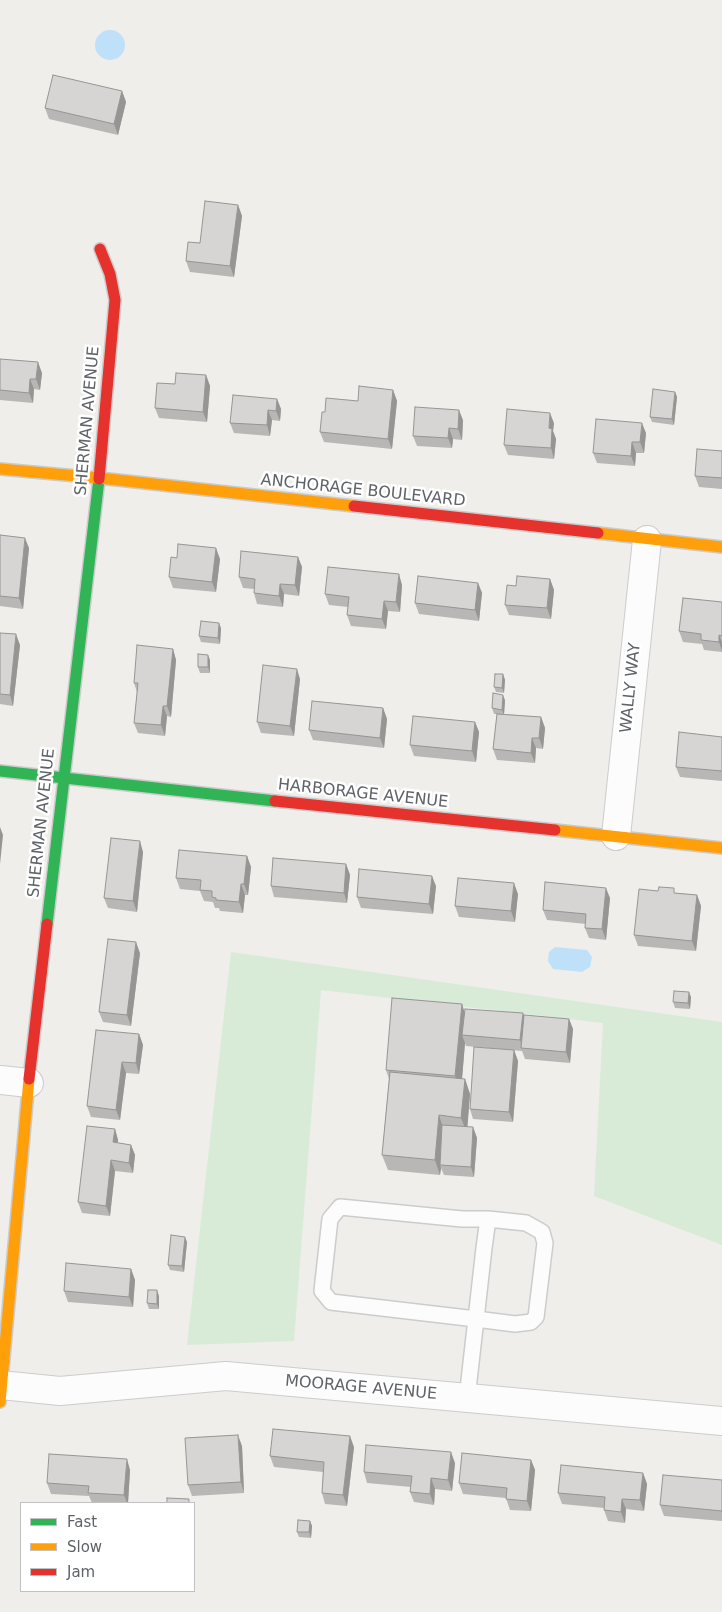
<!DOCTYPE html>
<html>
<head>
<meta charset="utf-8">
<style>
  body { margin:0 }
  #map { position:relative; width:722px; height:1612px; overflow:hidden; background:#efeeea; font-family:"DejaVu Sans",sans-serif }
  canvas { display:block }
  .legend { position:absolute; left:20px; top:1502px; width:175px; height:90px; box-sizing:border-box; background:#fff; border:1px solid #bfc1c3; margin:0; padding:6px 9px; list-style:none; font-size:15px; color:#5f6368 }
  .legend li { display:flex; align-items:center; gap:10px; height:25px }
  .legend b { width:25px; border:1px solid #bfc1c3 }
</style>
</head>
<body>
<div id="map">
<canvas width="722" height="1612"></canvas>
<ul class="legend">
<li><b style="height:6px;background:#30b455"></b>Fast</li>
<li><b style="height:6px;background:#ff9f0a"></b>Slow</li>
<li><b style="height:6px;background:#e5322d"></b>Jam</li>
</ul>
</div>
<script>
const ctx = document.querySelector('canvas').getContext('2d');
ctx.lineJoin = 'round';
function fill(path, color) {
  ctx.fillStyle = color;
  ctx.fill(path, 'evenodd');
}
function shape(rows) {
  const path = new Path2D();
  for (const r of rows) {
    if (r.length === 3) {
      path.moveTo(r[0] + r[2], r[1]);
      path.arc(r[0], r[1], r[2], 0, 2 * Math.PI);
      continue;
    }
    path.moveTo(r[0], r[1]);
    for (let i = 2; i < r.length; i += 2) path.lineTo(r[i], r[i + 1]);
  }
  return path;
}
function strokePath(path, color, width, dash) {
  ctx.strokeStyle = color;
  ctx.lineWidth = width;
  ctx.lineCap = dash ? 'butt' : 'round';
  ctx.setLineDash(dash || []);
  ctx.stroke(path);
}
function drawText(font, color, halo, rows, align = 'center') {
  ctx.font = font + ' "DejaVu Sans",sans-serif';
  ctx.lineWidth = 5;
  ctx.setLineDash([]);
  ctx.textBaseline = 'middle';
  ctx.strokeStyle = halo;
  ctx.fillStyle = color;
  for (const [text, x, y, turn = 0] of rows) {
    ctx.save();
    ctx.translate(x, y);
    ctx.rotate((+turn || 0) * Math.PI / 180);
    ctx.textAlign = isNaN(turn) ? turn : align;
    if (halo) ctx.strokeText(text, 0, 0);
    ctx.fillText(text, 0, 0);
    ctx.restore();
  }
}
const green = shape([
  [231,952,722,1022,722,1245,594,1196,603,1023,321,990,294,1341,187,1345]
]);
const water = shape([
  [110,45,15],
  [555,947,587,950,592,957,590,967,582,972,553,969,548,961,549,952]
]);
const lane = shape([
  [467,1398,476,1319,484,1248,488,1219,462,1219,340,1207,330,1219,322,1291,331,1302,476,1319,515,1324,531,1322,536,1317,545,1243,542,1232,526,1223,488,1219]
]);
const street = shape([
  [616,836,647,540],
  [0,1080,29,1083],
  [0,1385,60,1391,226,1376,722,1421]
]);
const fast = shape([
  [0,771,275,801],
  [47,924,99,479]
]);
const slow = shape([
  [0,469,99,478,354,506],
  [598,533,722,547],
  [555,830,722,848],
  [0,1402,29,1079]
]);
const jam = shape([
  [99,479,115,300,110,274,100,249],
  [354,506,598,533],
  [275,801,555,830],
  [29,1079,47,924]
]);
const wall = shape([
  [122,91,126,102,118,135,49,119,45,108],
  [238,205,242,216,234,277,190,272,186,261,200,243],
  [0,359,42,373,40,390,34,389,33,403,0,400],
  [206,375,210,386,207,422,159,418,155,408,175,384],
  [393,390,397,401,392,449,324,442,320,432,325,412],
  [675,392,677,397,674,425,652,422,650,417],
  [277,399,281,409,280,421,272,420,270,436,234,433,230,423],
  [463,420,462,440,453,439,452,448,417,446,413,436],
  [554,423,553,431,556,439,554,459,508,455,504,445],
  [646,433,644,453,636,453,635,466,597,463,593,453],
  [722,451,722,489,699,487,695,476],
  [0,535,29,548,23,609,0,606],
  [298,557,302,567,299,596,284,594,283,607,257,604,254,593,254,589,243,588,239,577],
  [220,559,216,592,173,588,169,577],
  [550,579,554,590,551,619,509,615,505,605,516,586],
  [478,583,482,593,479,621,419,614,415,603],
  [402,585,400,612,388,611,386,629,351,626,347,615,348,607,329,605,325,594],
  [722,602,722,652,704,650,702,644,683,642,679,631],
  [221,628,220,644,201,642,199,636],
  [0,633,20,645,13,706,0,704],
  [173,649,176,660,171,717,167,716,165,736,138,733,134,723,137,692,134,683],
  [210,660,210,673,200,673,198,667],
  [503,674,505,680,504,693,496,692,494,687],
  [300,679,294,736,261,733,257,722],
  [505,700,504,714,541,717,545,728,543,749,536,748,535,763,497,760,493,749,497,714,494,714,492,708],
  [383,708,387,719,384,748,313,740,309,730],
  [475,722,479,732,476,762,414,756,410,745],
  [722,737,722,781,680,777,676,767],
  [143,852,137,912,108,908,104,898],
  [247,856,251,867,248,895,245,895,243,913,220,911,219,908,215,908,213,902,204,901,200,891,180,889,176,878],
  [346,864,350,875,347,903,274,897,271,886],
  [436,886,433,914,361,908,357,897],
  [676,893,697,895,701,906,696,951,638,946,634,935],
  [518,894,515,922,459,917,455,906],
  [610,898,606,940,589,938,585,928,586,924,547,920,543,910],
  [140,953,131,1026,103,1022,99,1012],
  [691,997,690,1009,675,1008,673,1002],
  [462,1004,464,1012,569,1019,573,1029,570,1063,525,1059,522,1051,466,1046,465,1043,462,1079,465,1079,470,1094,467,1127,473,1127,477,1138,474,1177,444,1175,441,1168,440,1175,388,1170,382,1155,389,1079,386,1070],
  [139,1034,143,1045,139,1074,126,1073,120,1120,91,1117,87,1106],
  [514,1050,518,1061,513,1122,473,1119,470,1109],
  [115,1129,118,1140,118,1143,131,1145,135,1155,133,1173,115,1171,110,1216,82,1213,78,1202],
  [187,1242,184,1272,170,1270,168,1265],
  [131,1269,135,1280,133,1307,68,1302,64,1291],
  [159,1296,159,1309,149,1309,147,1303],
  [242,1446,244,1493,192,1496,188,1485],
  [354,1447,347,1506,325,1504,322,1493,323,1472,274,1467,270,1456],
  [531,1460,535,1470,531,1511,510,1510,506,1498,463,1494,459,1483],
  [455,1463,452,1491,435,1489,434,1505,414,1502,410,1492,411,1487,367,1483,364,1472],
  [130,1470,128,1503,92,1503,89,1496,51,1494,47,1483],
  [643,1473,647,1484,644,1511,626,1509,625,1523,608,1521,604,1510,604,1508,562,1504,558,1493],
  [722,1480,722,1521,664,1516,660,1505],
  [310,1521,312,1526,311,1538,299,1537,297,1532]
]);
const shadedWall = shape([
  [122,91,126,102,118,135,114,124],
  [238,205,242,216,234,277,230,266],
  [38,362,42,373,40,390,36,379],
  [206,375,210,386,207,422,203,412],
  [30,379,34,389,33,403,29,393],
  [393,390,397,401,392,449,388,439],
  [675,392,677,397,674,425,672,419],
  [277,399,281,409,280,421,276,411],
  [268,410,272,420,270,436,267,425],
  [459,410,463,420,462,440,458,429],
  [550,413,554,423,553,431,556,439,554,459,551,448,549,428],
  [642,423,646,433,644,453,640,442],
  [449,428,453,439,452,448,448,438],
  [632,442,636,453,635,466,631,456],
  [25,538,29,548,23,609,19,598],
  [216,548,220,559,216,592,212,582],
  [298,557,302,567,299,596,295,585],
  [399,574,402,585,400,612,396,602],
  [550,579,554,590,551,619,547,608],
  [478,583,482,593,479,621,475,610],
  [280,584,284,594,283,607,279,596],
  [384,601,388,611,386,629,382,619],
  [219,623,221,628,220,644,218,638],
  [16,634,20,645,13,706,10,695],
  [719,635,722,642,722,651,719,642],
  [173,649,176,660,171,717,167,706],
  [208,655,210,660,210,673,208,667],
  [297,669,300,679,294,736,290,726],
  [503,674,505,680,504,693,502,688],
  [503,695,505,700,504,715,502,710],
  [163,706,167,716,165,736,161,725],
  [383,708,387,719,384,748,380,738],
  [541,717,545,728,543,749,539,738],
  [475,722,479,732,476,762,472,751],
  [532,738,536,748,535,763,531,753],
  [0,827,3,835,0,864],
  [140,841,143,852,137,912,133,901],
  [247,856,251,867,248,895,244,884],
  [346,864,350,875,347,903,344,893],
  [432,876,436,886,433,914,429,904],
  [514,883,518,894,515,922,511,911],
  [241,884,245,895,243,913,239,902],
  [606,888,610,898,606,940,602,929],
  [697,895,701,906,696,951,692,941],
  [136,942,140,953,131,1026,127,1015],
  [689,992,691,997,690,1009,688,1003],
  [462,1004,467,1020,462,1035,465,1043,461,1091,455,1076],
  [523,1013,527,1024,523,1048,520,1040],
  [569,1019,573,1029,570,1063,566,1052],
  [139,1034,143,1045,139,1074,136,1063],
  [514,1050,518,1061,513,1122,509,1112],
  [122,1062,126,1073,120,1120,116,1110],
  [465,1079,470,1094,467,1133,461,1118],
  [439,1115,444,1131,440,1165,441,1168,440,1175,435,1160],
  [473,1127,477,1138,474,1177,471,1167],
  [115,1129,118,1140,117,1153,113,1142],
  [131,1145,135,1155,133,1173,129,1163],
  [111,1160,115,1171,110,1216,106,1206],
  [185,1237,187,1242,184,1272,182,1266],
  [131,1269,135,1280,133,1307,129,1297],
  [157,1290,159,1296,159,1309,157,1304],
  [238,1435,242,1446,244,1493,241,1482],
  [350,1436,354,1447,347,1506,343,1495],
  [451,1452,455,1463,452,1491,448,1480],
  [127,1459,130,1470,128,1503,127,1503,124,1495],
  [531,1460,535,1470,531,1511,527,1501],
  [643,1473,647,1484,644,1511,640,1500],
  [431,1478,435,1489,434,1505,430,1494],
  [622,1499,626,1509,625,1523,621,1512],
  [310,1521,312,1526,311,1538,309,1532]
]);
const building = shape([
  [53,75,122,91,114,124,45,108,53,75],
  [205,201,238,205,230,266,186,261,188,242,200,243,205,201],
  [0,359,38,362,36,379,30,379,29,393,0,390,0,359],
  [176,373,206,375,203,412,155,408,157,383,175,384,176,373],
  [359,386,393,390,388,439,320,432,322,412,325,412,326,398,358,401,359,386],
  [653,389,675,392,672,419,650,417,653,389],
  [233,395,277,399,276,411,268,410,267,425,230,423,233,395],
  [415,407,459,410,458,429,449,428,448,438,413,436,415,407],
  [507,409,550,413,549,428,552,429,551,448,504,445,507,409],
  [596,419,642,423,640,442,632,442,631,456,593,453,596,419],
  [697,449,722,451,722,478,695,476,697,449],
  [0,535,25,538,19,598,0,596,0,535],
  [178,544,216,548,212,582,169,577,171,557,177,558,178,544],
  [241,551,298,557,295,585,280,584,279,596,254,593,255,579,239,577,241,551],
  [328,567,399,574,396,602,384,601,382,619,347,615,349,597,325,594,328,567],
  [418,576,478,583,475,610,415,603,418,576],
  [517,576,550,579,547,608,505,605,507,585,516,586,517,576],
  [683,598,722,602,722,636,719,635,719,642,701,640,701,634,679,631,683,598],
  [201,621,219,623,218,638,199,636,201,621],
  [0,633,16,634,10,695,0,694,0,633],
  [137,645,173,649,167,706,163,706,161,725,134,723,138,683,134,683,137,645],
  [198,654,208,655,208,667,198,667,198,654],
  [263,665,297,669,290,726,257,722,263,665],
  [495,674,503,674,502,688,494,687,495,674],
  [493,693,503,695,502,710,492,708,493,693],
  [312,701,383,708,380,738,309,730,312,701],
  [497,714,541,717,539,738,532,738,531,753,493,749,497,714],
  [413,716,475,722,472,751,410,745,413,716],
  [679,732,722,737,722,771,676,767,679,732],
  [111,838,140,841,133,901,104,898,111,838],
  [179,850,247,856,244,884,241,884,239,902,216,900,216,898,212,897,212,891,200,890,201,880,176,878,179,850],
  [273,858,346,864,344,893,271,886,273,858],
  [359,869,432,876,429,904,357,897,359,869],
  [458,878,514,883,511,911,455,906,458,878],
  [545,882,606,888,602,929,585,928,586,914,543,910,545,882],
  [659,887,674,888,674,893,697,895,692,941,634,935,639,889,658,891,659,887],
  [108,939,136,942,127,1015,99,1012,108,939],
  [674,991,689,992,688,1003,673,1002,674,991],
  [392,998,462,1004,455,1076,386,1070,392,998],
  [465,1009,523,1013,520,1040,462,1035,465,1009],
  [524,1015,569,1019,566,1052,521,1048,524,1015],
  [96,1030,139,1034,136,1063,122,1062,116,1110,87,1106,96,1030],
  [474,1047,514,1050,509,1112,470,1109,474,1047],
  [390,1072,465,1079,461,1118,439,1115,435,1160,382,1155,390,1072],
  [442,1125,473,1127,471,1167,440,1165,442,1125],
  [87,1126,115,1129,113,1142,131,1145,129,1163,111,1160,106,1206,78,1202,87,1126],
  [171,1235,185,1237,182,1266,168,1265,171,1235],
  [66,1263,131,1269,129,1297,64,1291,66,1263],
  [148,1290,157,1290,157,1304,147,1303,148,1290],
  [273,1429,350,1436,343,1495,322,1493,324,1462,270,1456,273,1429],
  [238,1435,241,1482,188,1485,185,1438,238,1435],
  [366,1445,451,1452,448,1480,431,1478,430,1494,410,1492,412,1476,364,1472,366,1445],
  [462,1453,531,1460,527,1501,506,1499,507,1488,459,1483,462,1453],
  [49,1454,127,1459,124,1495,88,1493,89,1486,47,1483,49,1454],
  [561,1465,643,1473,640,1500,622,1499,621,1512,604,1510,605,1497,558,1493,561,1465],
  [663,1475,722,1480,722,1511,660,1505,663,1475],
  [167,1498,189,1499,189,1503,167,1503,167,1498],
  [298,1520,310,1521,309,1532,297,1532,298,1520]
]);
const streetNames = [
  ["SHERMAN AVENUE",88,421,-85],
  ["ANCHORAGE BOULEVARD",363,491,6],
  ["WALLY WAY",631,688,-84],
  ["HARBORAGE AVENUE",363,794,6],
  ["SHERMAN AVENUE",42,823,-84],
  ["MOORAGE AVENUE",361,1388,5]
];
fill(green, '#d8ebd6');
fill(water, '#bfe0f9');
strokePath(lane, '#cbcccc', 18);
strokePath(street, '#cbcccc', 30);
strokePath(fast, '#cacacb', 14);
strokePath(slow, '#cacacb', 14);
strokePath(jam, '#cacacb', 14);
strokePath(lane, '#fdfcfc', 15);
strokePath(street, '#fdfcfc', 28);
strokePath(fast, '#30b455', 11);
strokePath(slow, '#ff9f0a', 11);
strokePath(jam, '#e5322d', 11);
fill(wall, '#b8b7b5');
fill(shadedWall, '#969594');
fill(building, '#d6d5d3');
strokePath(building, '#969594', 1);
drawText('16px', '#5f6368', '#fff', streetNames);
</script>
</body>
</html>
